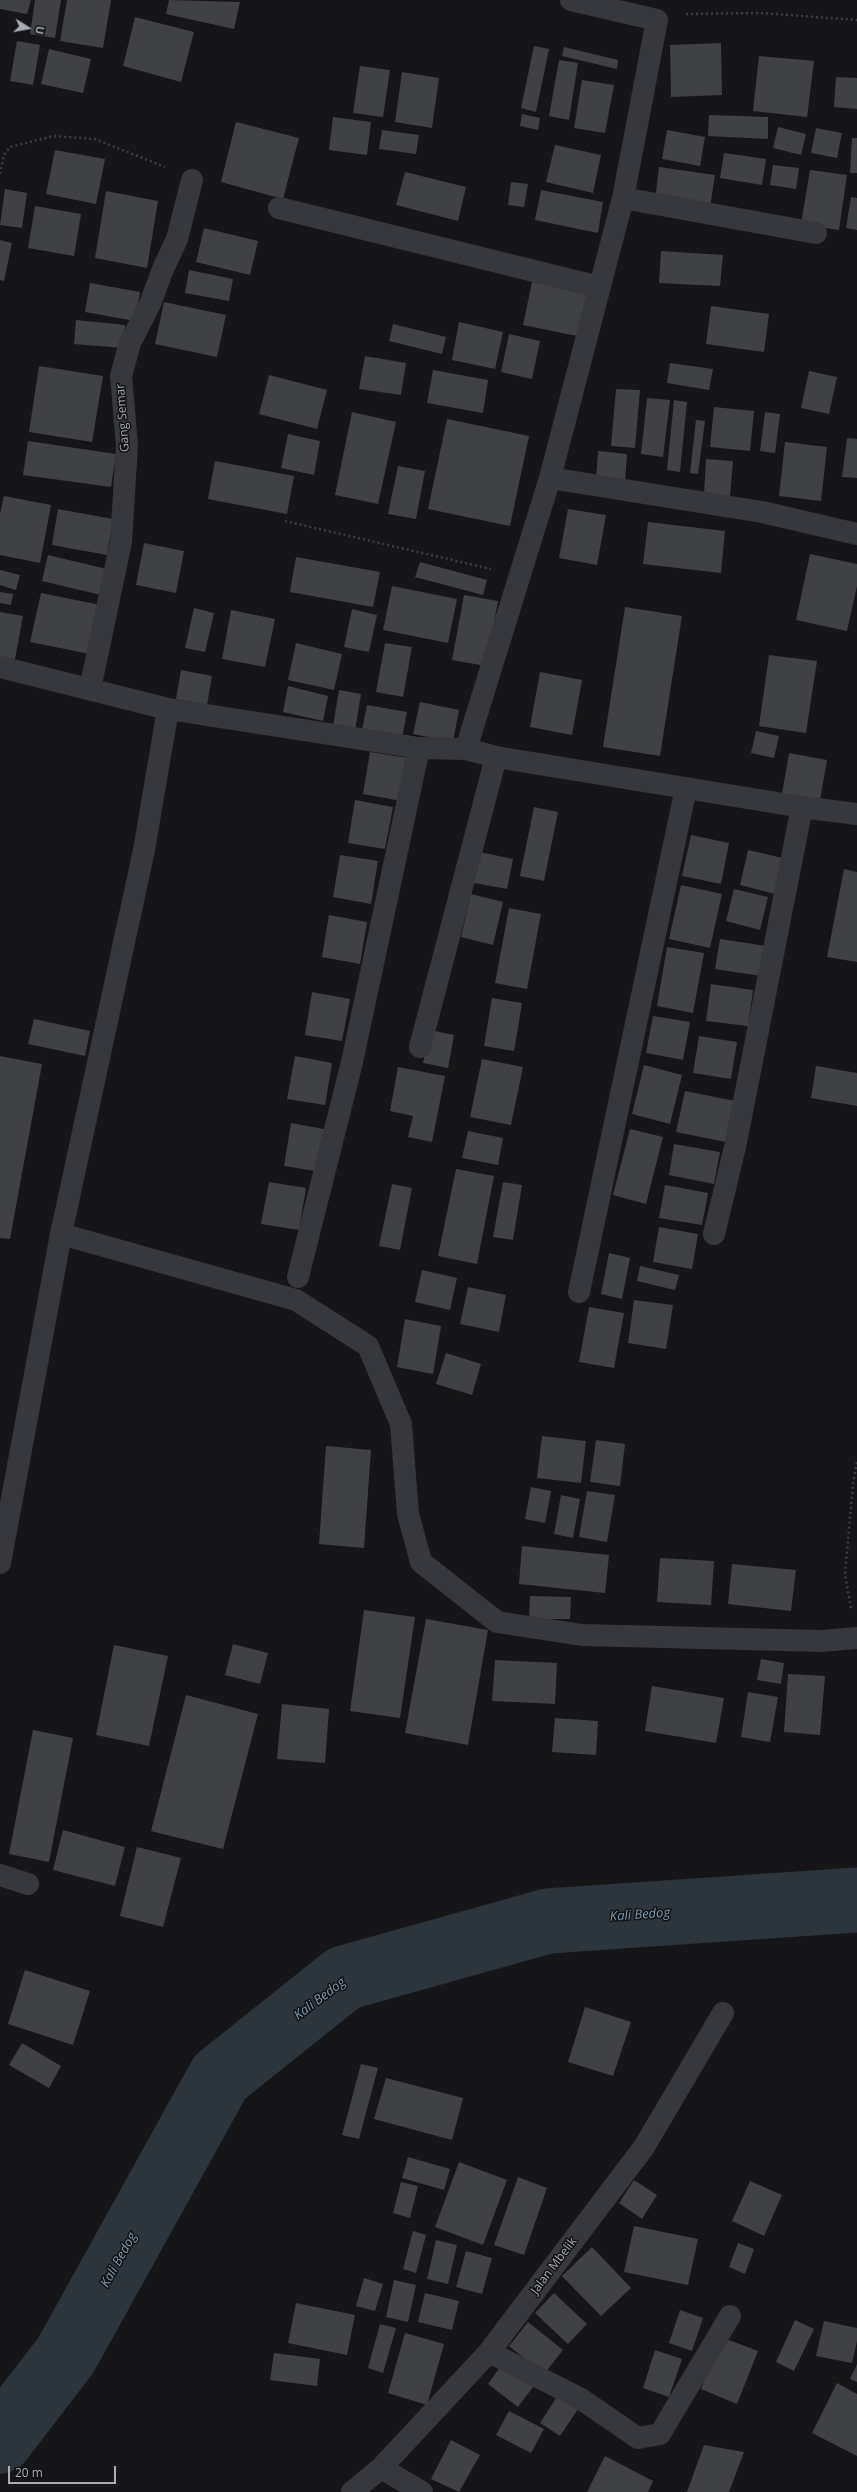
<!DOCTYPE html>
<html>
<head>
<meta charset="utf-8">
<style>
  body { margin:0 }
  #map { position:relative; width:857px; height:2492px; overflow:hidden; background:#161618; font-family:"Open Sans",sans-serif }
  canvas { display:block }
  .north { position:absolute; left:8px; top:8px; width:40px; height:40px; -webkit-text-stroke:3px #111113; paint-order:stroke; rotate:101deg; font-size:11px; font-weight:700; line-height:16px; text-align:center; color:#a8adb8 }
  .north::after { content:''; display:block; margin:auto; width:14px; height:18px; background:#a8adb8; clip-path:polygon(50% 0,100% 100%,50% 72%,0 100%) }
  .scale { position:absolute; left:8px; top:2466px; width:108px; height:18px; box-sizing:border-box; border:2px solid #a8adb8; border-top:0; padding-left:5px; font-size:12px; line-height:14px; white-space:nowrap; color:#a8adb8; -webkit-text-stroke:3px #111113; paint-order:stroke }
</style>
</head>
<body>
<div id="map">
<canvas width="857" height="2492"></canvas>
<div class="north">U</div>
<div class="scale">20 m</div>
</div>
<script>
const ctx = document.querySelector('canvas').getContext('2d');
ctx.lineJoin = 'round';
function shape(rows) {
  const path = new Path2D();
  for (const r of rows) {
    path.moveTo(r[0], r[1]);
    for (let i = 2; i < r.length; i += 2) path.lineTo(r[i], r[i + 1]);
  }
  return path;
}
function strokePath(path, color, width, dash) {
  ctx.strokeStyle = color;
  ctx.lineWidth = width;
  ctx.lineCap = dash ? 'butt' : 'round';
  ctx.setLineDash(dash || []);
  ctx.stroke(path);
}
function fill(path, color) {
  ctx.fillStyle = color;
  ctx.fill(path, 'evenodd');
}
function drawText(font, color, halo, rows, align = 'center') {
  ctx.font = font + ' "Open Sans",sans-serif';
  ctx.lineWidth = 3;
  ctx.setLineDash([]);
  ctx.textBaseline = 'middle';
  ctx.strokeStyle = halo;
  ctx.fillStyle = color;
  for (const [text, x, y, turn = 0] of rows) {
    ctx.save();
    ctx.translate(x, y);
    ctx.rotate((+turn || 0) * Math.PI / 180);
    ctx.textAlign = isNaN(turn) ? turn : align;
    if (halo) ctx.strokeText(text, 0, 0);
    ctx.fillText(text, 0, 0);
    ctx.restore();
  }
}
const river = shape([
  [0,2441,66,2355,220,2077,344,1978,548,1921,857,1900]
]);
const building = shape([
  [0,0,31,0,27,14,0,9],
  [35,0,61,0,55,38,30,34],
  [67,0,111,0,103,48,60,41],
  [169,0,240,2,234,29,166,14],
  [135,17,194,32,181,82,123,66],
  [17,41,40,45,33,85,10,81],
  [721,43,722,95,671,97,670,45],
  [534,46,549,49,536,112,521,108],
  [564,47,618,60,617,69,562,56],
  [49,49,91,59,83,93,41,84],
  [759,56,814,61,807,117,753,111],
  [559,60,578,63,569,120,549,116],
  [360,66,390,70,383,117,353,113],
  [402,72,439,78,432,128,395,122],
  [836,77,857,78,857,109,834,107],
  [582,80,614,85,605,133,574,128],
  [522,114,540,118,538,130,520,126],
  [709,115,768,117,768,139,708,136],
  [333,117,371,122,367,155,329,150],
  [236,122,299,138,283,199,221,182],
  [778,127,806,134,801,155,773,148],
  [816,128,842,133,837,158,811,153],
  [382,130,419,135,416,154,379,149],
  [667,130,705,137,700,166,662,159],
  [852,138,857,138,857,173,850,173],
  [555,145,601,155,593,193,546,182],
  [55,150,105,159,96,204,46,194],
  [724,153,766,159,762,185,720,178],
  [773,165,799,168,796,189,770,185],
  [659,167,715,175,710,208,655,200],
  [810,170,847,175,839,230,801,224],
  [405,172,466,187,458,221,396,205],
  [511,182,528,184,524,207,508,205],
  [5,189,27,193,22,228,0,225],
  [541,190,603,202,598,233,535,220],
  [106,191,158,201,147,268,95,258],
  [851,197,857,198,857,230,846,228],
  [35,206,81,214,74,256,28,248],
  [204,228,258,241,250,275,196,262],
  [0,240,12,243,4,281,0,280],
  [661,251,723,255,720,286,659,283],
  [189,270,233,279,229,301,185,293],
  [532,282,590,293,582,337,523,325],
  [90,283,140,292,135,321,85,312],
  [164,302,226,315,217,357,155,344],
  [711,306,769,314,764,352,706,344],
  [76,320,125,325,123,348,74,344],
  [459,322,503,332,495,369,452,360],
  [393,324,446,337,442,354,389,341],
  [509,334,540,341,532,379,501,372],
  [365,356,406,363,401,395,359,389],
  [670,363,713,369,709,390,667,383],
  [39,366,103,376,92,442,29,432],
  [433,370,488,380,483,413,427,403],
  [809,371,837,377,829,414,801,408],
  [269,375,327,390,317,429,259,414],
  [616,389,640,390,635,448,611,446],
  [647,398,670,400,663,457,641,454],
  [674,400,687,402,680,472,667,470],
  [714,407,754,411,750,451,710,447],
  [352,412,396,422,378,504,335,495],
  [765,412,780,414,775,453,760,451],
  [447,419,529,436,510,526,428,509],
  [696,420,705,421,698,474,690,473],
  [288,434,320,441,314,475,281,468],
  [847,438,857,439,857,478,842,477],
  [28,441,116,454,111,487,23,475],
  [785,442,827,447,821,501,779,496],
  [598,451,627,454,625,484,596,481],
  [706,459,733,461,730,496,704,494],
  [215,461,294,476,287,514,208,499],
  [398,466,425,471,416,519,388,514],
  [4,496,51,505,40,563,0,555,0,514],
  [58,509,113,519,107,555,52,545],
  [568,509,606,515,597,565,559,558],
  [648,522,725,531,721,573,643,564],
  [144,543,184,551,176,593,136,585],
  [810,554,857,564,857,586,847,631,796,620],
  [48,555,111,570,105,596,42,581],
  [296,557,380,572,373,607,290,592],
  [420,562,487,580,483,595,415,577],
  [0,570,20,575,16,590,0,585],
  [392,586,457,599,448,643,383,630],
  [0,592,13,594,11,605,0,603],
  [41,593,100,605,90,654,30,642],
  [464,595,498,601,486,666,452,660],
  [625,607,682,616,660,756,603,747],
  [194,608,214,613,205,652,185,648],
  [352,609,377,615,369,652,344,647],
  [231,610,275,619,265,667,222,659],
  [0,612,23,616,15,659,0,657],
  [296,643,342,654,334,690,288,680],
  [385,643,412,647,403,697,376,692],
  [769,655,817,661,806,733,759,726],
  [181,670,212,676,207,705,176,699],
  [540,672,582,680,572,735,530,727],
  [288,686,328,696,323,721,283,712],
  [339,690,361,694,355,731,333,726],
  [420,702,459,710,453,742,413,734],
  [367,705,407,712,402,738,362,730],
  [756,731,779,736,774,758,751,753],
  [370,752,408,758,401,801,363,794],
  [789,753,827,760,820,800,782,794],
  [355,800,393,807,385,849,348,843],
  [534,807,558,812,544,881,520,876],
  [691,835,729,843,721,884,682,876],
  [748,850,787,859,779,895,740,885],
  [475,851,513,859,507,889,469,882],
  [340,855,378,861,371,904,333,897],
  [844,869,857,872,857,962,827,957],
  [681,885,722,894,710,948,669,939],
  [734,889,768,897,760,930,726,921],
  [471,894,503,902,493,945,461,937],
  [509,908,541,914,527,989,495,983],
  [329,915,367,922,360,964,322,957],
  [720,939,766,946,761,976,715,969],
  [667,947,704,953,693,1013,657,1006],
  [711,984,753,990,748,1026,706,1021],
  [312,992,350,999,342,1041,305,1035],
  [492,998,522,1003,514,1051,484,1046],
  [653,1016,690,1022,683,1060,646,1053],
  [34,1019,90,1031,85,1056,28,1044],
  [430,1030,454,1035,448,1068,423,1063],
  [699,1036,737,1042,731,1079,693,1073],
  [0,1056,42,1064,10,1239,0,1238],
  [295,1056,332,1063,325,1105,287,1099],
  [482,1059,523,1067,511,1125,470,1117],
  [644,1065,682,1075,670,1124,632,1114],
  [816,1066,857,1073,857,1106,811,1098],
  [398,1067,445,1076,432,1142,408,1137,413,1116,390,1111],
  [685,1091,735,1101,726,1142,676,1132],
  [291,1123,329,1130,321,1172,284,1166],
  [630,1129,663,1137,646,1204,613,1195],
  [468,1131,503,1138,498,1165,462,1158],
  [674,1144,720,1152,714,1184,669,1175],
  [456,1169,494,1176,477,1264,438,1256],
  [269,1182,306,1188,299,1230,261,1224],
  [503,1182,522,1185,513,1240,493,1237],
  [392,1184,412,1188,400,1250,379,1246],
  [665,1185,708,1193,702,1225,659,1218],
  [659,1227,698,1234,692,1269,653,1262],
  [609,1253,630,1258,622,1299,601,1294],
  [640,1266,679,1275,675,1290,637,1281],
  [422,1270,457,1278,450,1310,415,1302],
  [468,1287,506,1295,499,1332,460,1324],
  [634,1300,673,1305,666,1349,628,1343],
  [589,1307,624,1313,614,1368,579,1362],
  [405,1319,441,1326,433,1374,397,1367],
  [446,1353,481,1364,472,1395,436,1384],
  [542,1436,586,1441,581,1483,537,1478],
  [596,1440,625,1444,620,1486,590,1482],
  [326,1446,371,1450,364,1548,319,1544],
  [531,1487,551,1491,545,1523,525,1519],
  [587,1491,615,1495,607,1542,579,1537],
  [561,1495,580,1499,573,1538,554,1534],
  [522,1546,609,1555,605,1593,519,1584],
  [660,1558,714,1561,711,1605,657,1602],
  [732,1564,796,1570,791,1611,728,1604],
  [530,1596,571,1597,570,1619,529,1619],
  [364,1610,415,1617,400,1718,350,1711],
  [426,1619,488,1630,468,1745,405,1733],
  [233,1644,268,1653,260,1684,225,1675],
  [114,1645,168,1656,149,1746,96,1735],
  [761,1659,784,1663,781,1684,757,1680],
  [495,1660,557,1663,555,1704,492,1701],
  [788,1674,825,1676,820,1735,784,1732],
  [652,1686,724,1698,716,1743,645,1731],
  [748,1692,778,1697,770,1742,741,1737],
  [186,1695,258,1714,223,1849,151,1831],
  [282,1704,329,1709,325,1763,277,1759],
  [555,1718,598,1721,596,1755,552,1752],
  [33,1730,73,1738,49,1862,9,1854],
  [63,1830,125,1847,115,1886,53,1870],
  [137,1847,181,1858,163,1927,120,1916],
  [25,1970,90,1991,73,2045,8,2024],
  [585,2007,631,2022,613,2076,568,2062],
  [22,2043,61,2066,49,2088,9,2065],
  [361,2064,378,2068,359,2139,342,2135],
  [386,2078,463,2098,452,2140,374,2119],
  [408,2157,450,2169,444,2190,402,2178],
  [459,2162,507,2180,483,2245,435,2227],
  [518,2177,547,2188,524,2255,494,2245],
  [634,2180,657,2195,642,2219,619,2203],
  [750,2181,782,2195,764,2236,732,2221],
  [401,2182,418,2186,410,2218,393,2213],
  [634,2226,698,2239,688,2285,624,2272],
  [413,2231,426,2235,416,2273,403,2269],
  [436,2240,457,2245,448,2284,427,2279],
  [738,2243,754,2249,745,2274,729,2267],
  [592,2247,631,2288,601,2316,562,2276],
  [466,2251,492,2258,482,2294,456,2287],
  [364,2278,383,2284,375,2311,356,2306],
  [394,2280,416,2285,408,2322,386,2317],
  [425,2293,459,2301,452,2330,418,2322],
  [554,2293,587,2324,568,2344,535,2313],
  [296,2303,355,2315,347,2355,288,2343],
  [680,2310,703,2318,692,2351,669,2343],
  [795,2320,814,2329,794,2371,776,2362],
  [824,2321,857,2328,857,2341,852,2363,816,2356],
  [528,2322,563,2350,544,2374,509,2346],
  [380,2324,396,2328,383,2373,368,2368],
  [405,2333,444,2344,427,2405,388,2393],
  [721,2337,758,2351,737,2404,701,2389],
  [655,2350,682,2359,669,2397,643,2388],
  [274,2353,320,2359,317,2386,270,2380],
  [503,2363,533,2387,518,2407,488,2384],
  [857,2364,857,2382,850,2379],
  [837,2383,857,2394,857,2456,812,2433],
  [560,2392,580,2406,560,2436,540,2423],
  [509,2411,544,2429,531,2453,496,2435],
  [451,2440,480,2455,459,2492,431,2479],
  [704,2445,744,2452,729,2492,687,2492],
  [605,2456,653,2481,648,2492,587,2492]
]);
const path = shape([
  [686,14,761,13,857,20],
  [0,174,4,155,10,147,53,136,95,139,165,167],
  [285,521,491,569],
  [851,1608,845,1574,853,1484,857,1462]
]);
const minor = shape([
  [623,198,816,233],
  [279,208,599,287],
  [550,478,762,512,857,534],
  [0,667,168,709,419,748,466,749,496,757,802,807,857,814],
  [90,689,121,542,127,445,121,376,130,343,150,304,163,269,177,239,192,180],
  [466,749,550,478,623,198,657,20,571,0],
  [420,1047,496,757],
  [61,1234,296,1300,368,1346,401,1424,408,1514,421,1562,497,1622,582,1635,822,1641,857,1638],
  [714,1234,735,1147,802,807],
  [298,1277,352,1062,419,748],
  [579,1292,686,788],
  [0,1563,61,1234,144,850,168,709],
  [0,1875,28,1884],
  [489,2352,581,2399,638,2438,660,2434,730,2316],
  [381,2468,422,2492],
  [352,2492,381,2468,489,2352,644,2147,723,2013]
]);
const streetNames = [
  ["Gang Semar",123,418,-94],
  ["Jalan Mbelik",554,2266,-53]
];
const waterNames = [
  ["Kali Bedog",640,1915,-4],
  ["Kali Bedog",320,1999,-37],
  ["Kali Bedog",119,2260,-61]
];
strokePath(river, '#2c353c', 65);
fill(building, '#404145');
strokePath(path, '#3d3f44', 2.5, [2, 3]);
strokePath(minor, '#37383d', 22);
drawText('12px', '#a8adb8', '#111113', streetNames);
drawText('italic 13px', '#7f9bb3', '#111113', waterNames);
</script>
</body>
</html>
